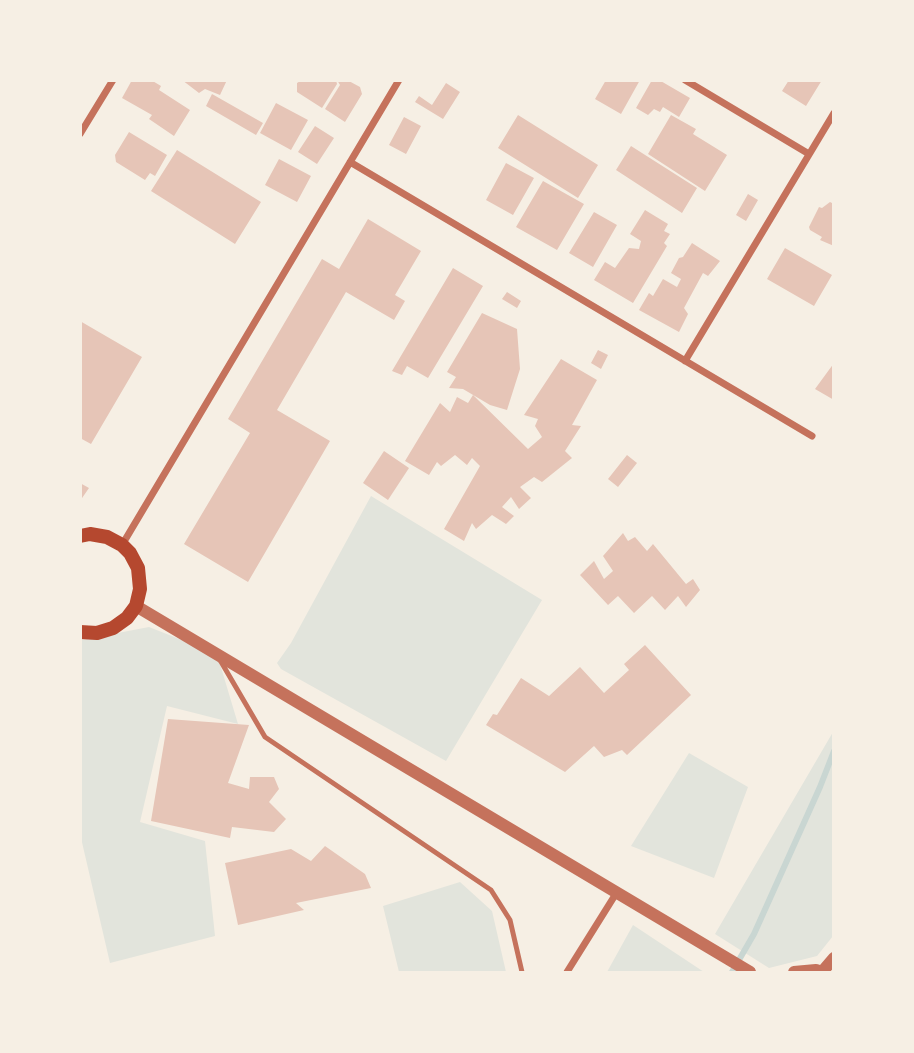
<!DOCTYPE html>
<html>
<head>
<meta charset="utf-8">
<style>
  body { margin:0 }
  #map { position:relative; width:914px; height:1053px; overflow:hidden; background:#f6efe4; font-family:"Open Sans",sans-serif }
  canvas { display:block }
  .frame { position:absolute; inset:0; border:82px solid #f6efe4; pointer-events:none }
</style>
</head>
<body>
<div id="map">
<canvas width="914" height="1053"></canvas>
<div class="frame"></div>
</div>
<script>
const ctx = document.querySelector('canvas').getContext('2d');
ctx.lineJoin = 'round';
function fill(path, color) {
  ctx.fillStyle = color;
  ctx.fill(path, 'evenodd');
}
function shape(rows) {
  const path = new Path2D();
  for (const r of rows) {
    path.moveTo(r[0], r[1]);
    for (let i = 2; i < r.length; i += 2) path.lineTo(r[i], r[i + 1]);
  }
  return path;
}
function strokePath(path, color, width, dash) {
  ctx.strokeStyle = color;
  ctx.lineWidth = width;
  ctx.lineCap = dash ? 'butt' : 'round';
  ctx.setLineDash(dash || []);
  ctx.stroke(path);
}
const green = shape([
  [371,496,542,600,446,761,281,669,277,663,291,643],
  [149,627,217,654,238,724,167,706,140,822,205,841,215,936,110,963,81,838,81,640],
  [833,732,833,936,817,956,769,968,715,934],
  [689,753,748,787,714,878,631,846],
  [460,882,492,911,506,972,399,972,383,906],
  [633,925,704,972,607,972]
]);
const stream = shape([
  [732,972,754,934,820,787,834,751]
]);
const building = shape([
  [132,80,151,80,161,86,159,90,190,110,174,136,149,119,152,115,122,98],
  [182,80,227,80,220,95,205,89,199,93],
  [302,80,336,80,337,84,322,108,297,92,297,83],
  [337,80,347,80,360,87,362,94,345,122,325,109,340,85],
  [606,80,640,80,621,114,595,99],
  [652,80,659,80,690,98,679,117,663,107,660,112,654,109,648,115,636,108],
  [789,80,822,80,806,106,782,91],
  [446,83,460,92,443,119,415,102,419,96,432,105],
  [212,94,263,123,256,135,206,106],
  [276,103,308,120,291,150,260,133],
  [518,115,598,165,578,198,498,148],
  [671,115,696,129,693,134,727,155,705,191,648,154],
  [404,117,421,126,406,154,389,145],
  [315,126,334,138,317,164,298,152],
  [129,132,167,155,155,176,150,173,145,180,116,162,115,155],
  [631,146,697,188,682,213,616,170],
  [177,150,261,202,235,244,151,191],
  [279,159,311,176,297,202,265,185],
  [506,163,534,178,513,215,486,200],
  [543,181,584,204,557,250,516,227],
  [748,194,758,200,746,221,736,215],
  [830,202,834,204,834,246,820,240,822,237,810,230,809,227,819,207,822,208],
  [645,210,668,224,664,231,670,234,664,243,667,246,633,303,594,280,605,262,615,268,629,248,639,249,641,241,630,234],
  [594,212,617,225,593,267,569,253],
  [368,219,421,251,395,295,405,301,394,320,346,292,277,410,330,441,248,582,184,544,250,433,228,419,322,259,339,269],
  [692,243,720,261,708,276,703,273,684,308,688,314,679,332,639,310,649,293,653,296,663,279,677,287,681,279,671,273,679,258,683,257],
  [785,248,832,275,814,306,767,279],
  [453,268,483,286,428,378,407,366,402,375,392,371],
  [507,292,521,301,517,308,502,299],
  [482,313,517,329,520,369,507,410,490,405,463,389,449,388,456,377,447,372],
  [80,321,142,357,91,444,80,438],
  [598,350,608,355,601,369,591,363],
  [561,359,597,380,572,425,581,426,565,451,572,458,542,482,534,477,520,487,531,498,519,509,511,497,502,507,514,516,506,524,492,515,476,529,472,523,464,541,444,529,480,466,472,458,467,465,455,455,441,466,437,462,429,475,405,461,440,403,450,412,457,397,468,403,473,395,528,449,542,437,535,426,538,419,524,415],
  [834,363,834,400,815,389],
  [384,451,409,468,388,500,363,483],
  [627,455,637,463,618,487,608,479],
  [80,483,89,488,80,501],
  [623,533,628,541,635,537,647,551,653,544,686,584,693,579,700,590,686,607,678,596,665,610,652,596,634,613,618,596,608,605,580,575,594,561,604,579,613,571,603,556],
  [645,645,691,695,627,755,622,750,604,757,594,746,565,772,486,725,493,714,497,715,521,678,549,696,580,667,604,693,629,670,624,664],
  [168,719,249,725,228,783,249,789,250,777,274,777,279,789,269,802,286,819,274,832,232,827,230,838,151,821],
  [325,846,365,874,371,888,296,903,304,910,238,925,225,863,291,849,311,861]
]);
const service = shape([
  [220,660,265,737,491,890,510,920,522,972]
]);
const minor = shape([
  [685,80,809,154],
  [80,134,113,80],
  [350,162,812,436],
  [685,361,834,113],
  [122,545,399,80],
  [567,972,617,892]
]);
const tertiary = shape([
  [136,606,750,972],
  [794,972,816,970,822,972],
  [822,972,834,958]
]);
const secondary = shape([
  [80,536,90,534,107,537,122,545,130,553,138,568,140,589,136,606,127,618,113,628,97,633,80,632]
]);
fill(green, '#e2e4dc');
strokePath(stream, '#c9d6d2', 6);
fill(building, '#e6c5b7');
strokePath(service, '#c5725c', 5);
strokePath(minor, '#c5725c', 7);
strokePath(tertiary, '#c5725c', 12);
strokePath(secondary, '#b5482f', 14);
</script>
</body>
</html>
